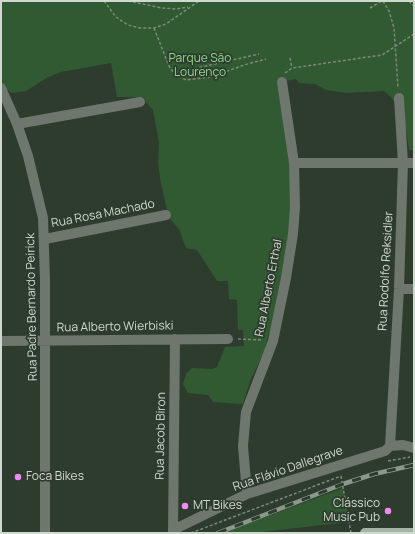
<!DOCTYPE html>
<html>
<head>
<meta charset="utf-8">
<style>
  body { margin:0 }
  #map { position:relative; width:415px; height:534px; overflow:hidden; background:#2d3c2d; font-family:Manrope,sans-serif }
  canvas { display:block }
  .frame { position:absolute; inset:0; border:2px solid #d0d9cf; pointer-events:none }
</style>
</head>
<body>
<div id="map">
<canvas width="415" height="534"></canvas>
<div class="frame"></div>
</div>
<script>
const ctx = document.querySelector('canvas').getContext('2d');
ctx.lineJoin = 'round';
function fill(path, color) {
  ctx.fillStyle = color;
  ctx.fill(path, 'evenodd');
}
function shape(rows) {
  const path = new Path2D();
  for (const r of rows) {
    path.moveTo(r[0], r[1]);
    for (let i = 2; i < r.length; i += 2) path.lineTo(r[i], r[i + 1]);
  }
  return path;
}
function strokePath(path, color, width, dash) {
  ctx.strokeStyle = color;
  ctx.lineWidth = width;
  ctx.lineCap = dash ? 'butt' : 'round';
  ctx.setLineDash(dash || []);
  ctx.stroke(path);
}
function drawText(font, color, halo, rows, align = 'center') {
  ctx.font = font + ' Manrope,sans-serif';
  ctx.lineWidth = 3.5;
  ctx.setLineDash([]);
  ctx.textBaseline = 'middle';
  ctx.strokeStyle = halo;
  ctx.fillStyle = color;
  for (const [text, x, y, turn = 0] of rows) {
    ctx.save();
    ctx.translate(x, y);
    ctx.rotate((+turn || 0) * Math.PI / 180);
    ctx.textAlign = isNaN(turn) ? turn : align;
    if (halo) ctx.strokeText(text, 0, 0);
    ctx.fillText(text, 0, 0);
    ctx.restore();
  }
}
const green = shape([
  [1,1,414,1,414,150,409,150,406,128,401,112,391,97,384,91,346,93,326,90,315,84,299,83,296,79,286,81,287,136,291,189,291,235,274,331,269,334,264,352,250,381,243,404,213,402,208,395,188,393,183,384,186,374,192,368,212,369,217,367,225,347,244,346,243,330,238,330,237,300,229,299,228,281,217,281,197,250,186,248,179,229,169,218,161,184,158,163,159,142,153,110,145,101,135,97,117,97,111,63,61,72,48,77,26,91,12,93,1,86],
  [343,488,349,522,253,533,223,533]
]);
const path = shape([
  [104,1,116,17,128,25,140,28,154,28,166,24,199,1],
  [128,1,162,8,176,9,188,7],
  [383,1,389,11,394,28,398,88],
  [409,1,414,6],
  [370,8,382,1],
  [154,28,169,66,174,73,186,80,211,77,244,65,266,59],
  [290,58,292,68],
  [175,73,259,54],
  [285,73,292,68,382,55,414,34],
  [238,339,262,340],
  [388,461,410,457],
  [341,476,351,533],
  [191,533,341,476]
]);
const minor = shape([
  [1,88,17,124,28,156,43,218,45,280,45,533],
  [17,124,140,102],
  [294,163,414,163],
  [45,239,166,215],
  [399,289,414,289],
  [1,341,228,339],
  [390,446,399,289,403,163,399,98],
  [247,494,243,446,246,412,273,341,286,278,293,234,295,207,294,163,282,82],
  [173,530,247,494,385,451,390,446,403,445,414,448],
  [173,533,175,339]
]);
const major = shape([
  [365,533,413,533]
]);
const rail = shape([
  [218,533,343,484,374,474,414,465]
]);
const markers = [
  [18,477,4,"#f08bf6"],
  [185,506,4,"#f08bf6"],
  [388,511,4,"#f08bf6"]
];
const parkNames = [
  ["Parque São",200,59],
  ["Lourenço",200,73]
];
const streetNames = [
  ["Rua Rosa Machado",103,214,-11],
  ["Rua Rodolfo Reksidler",386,271,-87],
  ["Rua Alberto Erthal",269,288,-79],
  ["Rua Padre Bernardo Peirick",32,307,-91],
  ["Rua Alberto Wierbiski",115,327,-1],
  ["Rua Jacob Biron",161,436,-89],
  ["Rua Flávio Dallegrave",288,469,-19]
];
const poiNames = [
  ["Foca Bikes",26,477],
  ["Clássico",380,504,"right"],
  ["Music Pub",380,518,"right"],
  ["MT Bikes",193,506]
];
fill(green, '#315a32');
strokePath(path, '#7d897c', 1.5, [3, 2]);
strokePath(minor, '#6e766e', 10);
strokePath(major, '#a4b3a3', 10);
strokePath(rail, '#8b978b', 4.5);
strokePath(rail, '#2d3c2d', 3, [9]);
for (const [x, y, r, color] of markers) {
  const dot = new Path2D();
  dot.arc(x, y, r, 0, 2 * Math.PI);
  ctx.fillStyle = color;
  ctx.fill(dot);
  strokePath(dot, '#2d3c2d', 1.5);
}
drawText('12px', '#8fd891', '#2d3c2d', parkNames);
drawText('12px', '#d0d9cf', '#2d3c2d', streetNames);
drawText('12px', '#d0d9cf', '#2d3c2d', poiNames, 'left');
</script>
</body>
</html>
